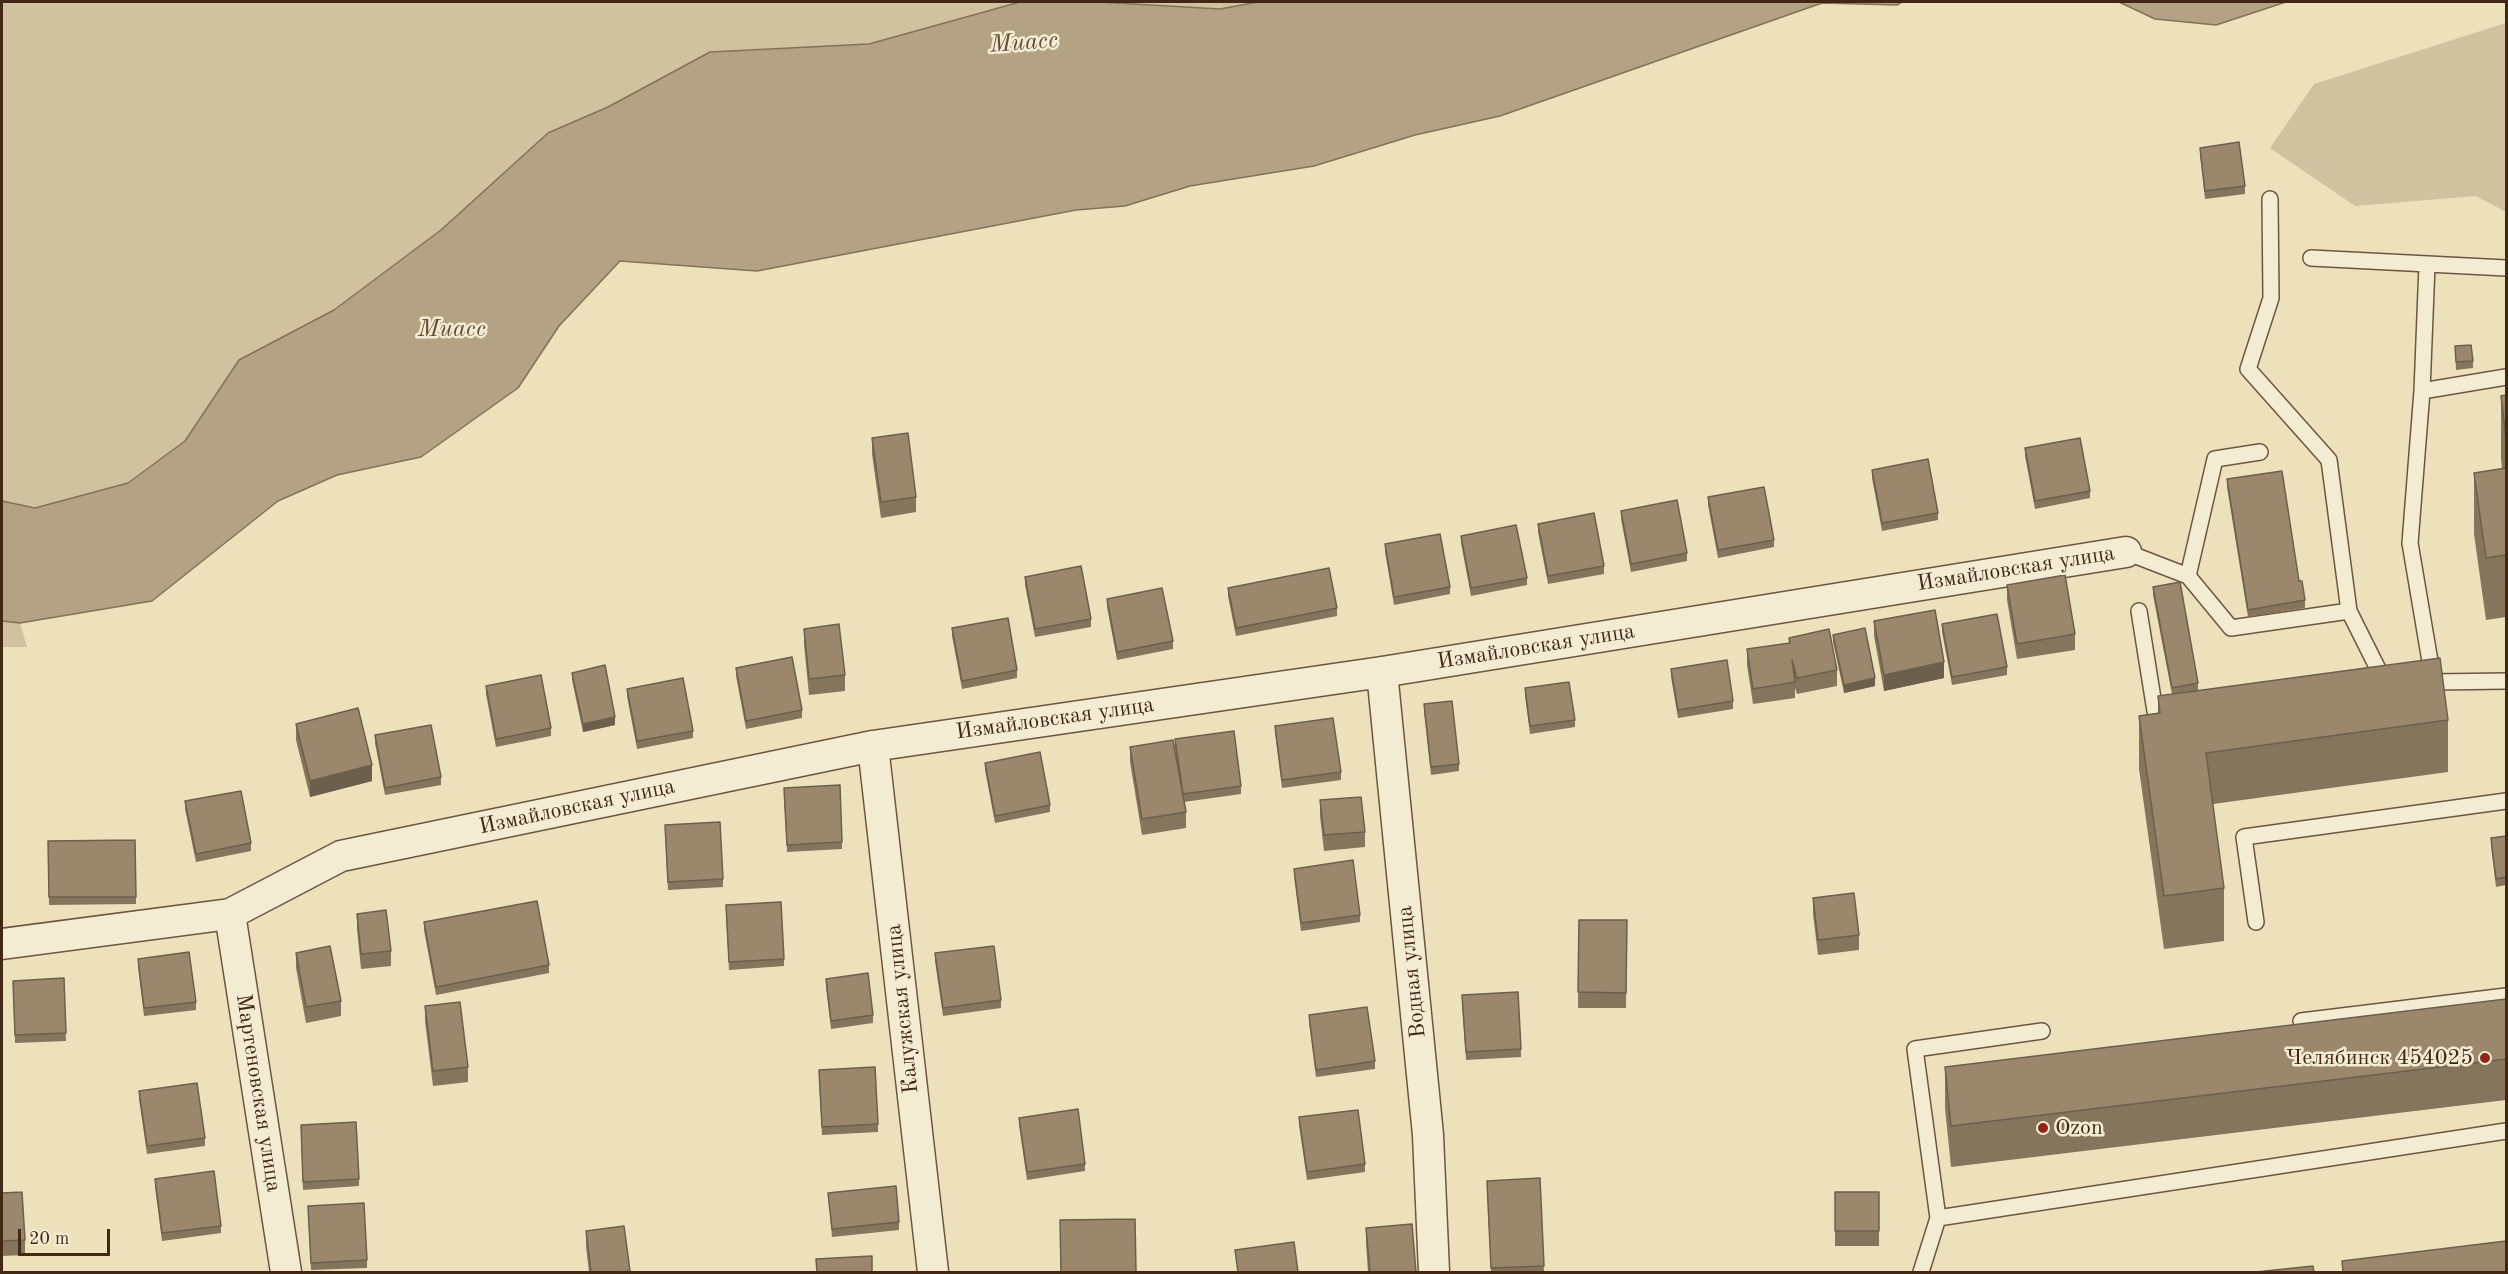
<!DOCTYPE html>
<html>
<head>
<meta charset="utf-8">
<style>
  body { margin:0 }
  #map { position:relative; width:2508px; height:1274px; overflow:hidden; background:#ede1bc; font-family:"Old Standard TT",serif }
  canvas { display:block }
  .frame { position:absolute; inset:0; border:3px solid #422715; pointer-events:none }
  .scale { position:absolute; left:18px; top:1229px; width:92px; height:27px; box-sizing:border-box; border:3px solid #422715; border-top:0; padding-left:8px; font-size:18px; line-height:21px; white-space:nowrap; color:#422715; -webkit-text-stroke:4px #f3ecd3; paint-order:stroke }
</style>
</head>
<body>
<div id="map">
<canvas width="2508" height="1274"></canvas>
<div class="frame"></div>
<div class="scale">20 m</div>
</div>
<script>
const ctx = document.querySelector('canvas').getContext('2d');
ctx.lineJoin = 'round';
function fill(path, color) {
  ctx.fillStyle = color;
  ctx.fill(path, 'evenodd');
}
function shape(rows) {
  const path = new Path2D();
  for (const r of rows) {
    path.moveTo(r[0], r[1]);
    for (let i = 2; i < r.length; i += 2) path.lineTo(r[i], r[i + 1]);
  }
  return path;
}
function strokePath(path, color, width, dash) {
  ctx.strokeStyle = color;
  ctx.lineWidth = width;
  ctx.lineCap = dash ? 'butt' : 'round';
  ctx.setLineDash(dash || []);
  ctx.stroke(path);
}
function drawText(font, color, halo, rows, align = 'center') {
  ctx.font = font + ' "Old Standard TT",serif';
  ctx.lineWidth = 5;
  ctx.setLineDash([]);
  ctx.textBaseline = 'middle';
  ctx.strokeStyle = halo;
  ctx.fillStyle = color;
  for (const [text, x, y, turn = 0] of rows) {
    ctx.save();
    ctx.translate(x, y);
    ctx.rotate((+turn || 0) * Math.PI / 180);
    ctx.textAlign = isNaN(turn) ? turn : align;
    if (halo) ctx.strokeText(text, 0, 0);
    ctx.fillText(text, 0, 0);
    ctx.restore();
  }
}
const green = shape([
  [2,2,1020,2,869,44,710,52,608,107,549,133,441,230,334,310,239,360,185,441,128,483,35,508,2,501],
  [1099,2,1258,2,1220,9],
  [2506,23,2506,212,2476,196,2355,206,2270,148,2314,84],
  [2,621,20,623,27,647,2,647]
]);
const water = shape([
  [1020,2,1099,2,1220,9,1258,2,1902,2,1897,5,1822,3,1500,116,1415,135,1314,166,1190,186,1125,206,1076,210,757,271,620,261,559,326,518,388,421,457,337,475,278,501,152,601,20,623,2,621,2,501,35,508,128,483,185,441,239,360,334,310,441,230,548,133,608,107,710,52,869,44,1020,2],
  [2119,2,2286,2,2216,25,2155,19,2119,2]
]);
const service = shape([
  [2270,199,2271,298,2248,369,2329,460,2349,611,2378,669],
  [2311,258,2506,268],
  [2422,391,2427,265],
  [2126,552,2188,576,2231,628,2349,611],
  [2188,576,2215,459,2260,452],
  [2139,611,2155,711,2175,707],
  [2423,679,2434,682,2506,681],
  [2433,679,2410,543,2422,391,2506,377],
  [2256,922,2244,837,2506,801],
  [2301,1021,2506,996],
  [1938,1218,1915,1049,2042,1031],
  [1921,1272,1938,1218,2506,1131]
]);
const minor = shape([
  [1382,672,1428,1135,1434,1272],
  [873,746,933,1272],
  [230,914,286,1272],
  [2,944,230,914,341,856,873,746,1382,672,2126,552]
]);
const wall = shape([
  [2200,148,2245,186,2245,194,2205,199,2200,155],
  [2455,346,2473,361,2473,368,2456,370],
  [2506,395,2506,617,2486,620,2474,534,2474,473,2502,469,2501,458,2501,396],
  [872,438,916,497,916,512,881,518,872,454],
  [2025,448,2090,491,2090,498,2035,509,2025,456],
  [1872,470,1938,513,1938,520,1882,531,1872,478],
  [2227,479,2299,581,2305,600,2305,608,2248,617,2227,487],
  [1708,497,1774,540,1774,547,1718,558,1708,505],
  [1621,511,1687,553,1687,561,1631,572,1621,519],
  [1538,524,1604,566,1604,574,1548,584,1538,532],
  [1461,536,1527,578,1527,585,1471,596,1461,543],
  [1385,544,1450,587,1450,594,1394,605,1385,552],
  [1025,577,1091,619,1091,627,1035,637,1025,585],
  [2007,585,2075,634,2075,650,2017,659,2007,600],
  [2153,587,2198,683,2198,690,2448,720,2448,772,2213,804,2224,888,2224,941,2164,949,2139,769,2139,716,2158,713,2158,696,2172,694,2153,595],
  [1228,588,1337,608,1337,616,1236,636,1228,596],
  [1107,599,1173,641,1173,649,1117,660,1107,607],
  [1874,621,1944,678,1884,691,1874,636],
  [1942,624,2007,667,2007,675,1952,685,1942,632],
  [952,628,1017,670,1017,678,962,689,952,636],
  [804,629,845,675,845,691,809,695,804,644],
  [1833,635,1875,686,1844,693,1833,642],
  [1789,638,1837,670,1837,686,1797,694,1795,688,1795,698,1753,704,1747,665,1747,649,1789,643],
  [736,668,802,710,802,718,746,729,736,676],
  [1671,669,1733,701,1733,709,1678,718,1671,677],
  [572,673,615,725,583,732,572,680],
  [486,686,551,728,551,736,496,747,486,694],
  [1525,688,1575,720,1575,727,1530,734,1525,696],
  [627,689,693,731,693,738,637,749,627,696],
  [1424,704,1459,764,1459,771,1431,775,1424,712],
  [296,724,372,781,310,797,296,740],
  [1275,726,1341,772,1341,780,1282,788,1275,733],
  [375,735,441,777,441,785,385,795,375,743],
  [1175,739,1241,786,1241,794,1184,802,1186,812,1186,828,1142,835,1130,762,1130,747,1179,771,1175,747],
  [985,763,1050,805,1050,812,995,823,985,770],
  [784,796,842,842,842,849,787,852],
  [1320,800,1365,832,1365,847,1324,851,1320,816],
  [185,801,251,843,251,851,196,862,185,809],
  [665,833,723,879,723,887,668,890],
  [2506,836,2506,885,2496,887,2491,846,2491,838],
  [135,840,136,904,49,905,48,841],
  [1294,869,1360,915,1360,922,1301,931,1294,876],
  [1813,898,1859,935,1859,950,1818,955,1813,914],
  [726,913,784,959,784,966,729,970],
  [357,914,391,951,391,966,361,969,357,929],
  [1579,920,1627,920,1626,1008,1578,1008],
  [424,922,549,965,549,973,436,995,424,930],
  [296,953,341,1001,341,1016,306,1023,296,968],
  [935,953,1001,1000,1001,1008,943,1016,935,961],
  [138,959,196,1002,196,1010,144,1016,138,967],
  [64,978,66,1041,15,1043,13,981],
  [826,979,873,1015,873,1023,831,1029,826,987],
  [2506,999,2506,1100,1951,1167,1945,1108,1945,1067],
  [1462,1003,1521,1049,1521,1057,1466,1060],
  [425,1006,468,1067,468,1082,433,1086,425,1021],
  [1309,1015,1375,1061,1375,1069,1316,1077,1309,1023],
  [819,1078,878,1124,878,1132,822,1135],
  [139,1091,205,1138,205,1146,147,1154,139,1099],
  [1299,1117,1365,1164,1365,1172,1307,1180,1299,1125],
  [1019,1118,1085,1164,1085,1171,1027,1180,1019,1125],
  [301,1133,359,1179,359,1186,303,1190],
  [1540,1178,1544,1272,1491,1272,1487,1188],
  [155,1179,221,1226,221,1233,162,1241,155,1187],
  [1835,1192,1879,1192,1879,1246,1835,1246],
  [2,1193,25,1240,25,1255,2,1256],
  [828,1193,899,1222,899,1230,832,1237],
  [308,1213,367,1260,367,1268,311,1270],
  [624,1226,630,1272,589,1272,586,1246,586,1231],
  [1366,1228,1416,1272,1368,1272,1366,1243]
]);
const shadedWall = shape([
  [1944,662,1944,678,1884,691,1884,675],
  [1875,678,1875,686,1844,693,1844,685],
  [615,717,615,725,583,732,583,724],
  [372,765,372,781,310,797,310,781]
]);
const building = shape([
  [2239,142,2245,186,2205,191,2200,148,2239,142],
  [2471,345,2473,361,2456,362,2455,346,2471,345],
  [2506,395,2506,439,2501,396,2506,395],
  [908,433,916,497,881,502,872,438,908,433],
  [2080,438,2090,491,2035,501,2025,448,2080,438],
  [1928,459,1938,513,1882,523,1872,470,1928,459],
  [2506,468,2506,555,2486,558,2474,473,2506,468],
  [2282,471,2299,581,2302,581,2305,600,2248,610,2227,479,2282,471],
  [1764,487,1774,540,1718,550,1708,497,1764,487],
  [1677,500,1687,553,1631,564,1621,511,1677,500],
  [1594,513,1604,566,1548,576,1538,524,1594,513],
  [1516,525,1527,578,1471,588,1461,536,1516,525],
  [1440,534,1450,587,1394,597,1385,544,1440,534],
  [1081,566,1091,619,1035,629,1025,577,1081,566],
  [1329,568,1337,608,1236,628,1228,588,1329,568],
  [2065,575,2075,634,2017,644,2007,585,2065,575],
  [2180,582,2198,683,2172,688,2153,587,2180,582],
  [1162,588,1173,641,1117,652,1107,599,1162,588],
  [1935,610,1944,662,1884,675,1874,621,1935,610],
  [1997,614,2007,667,1952,677,1942,624,1997,614],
  [1008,618,1017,670,962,681,952,628,1008,618],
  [839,624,845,675,809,679,804,629,839,624],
  [1865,628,1875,678,1844,685,1833,635,1865,628],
  [1829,629,1837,670,1797,678,1792,660,1795,682,1753,689,1747,649,1790,643,1789,638,1829,629],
  [792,657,802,710,746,721,736,668,792,657],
  [2440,658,2448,720,2206,753,2224,888,2164,896,2139,716,2160,713,2158,696,2440,658],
  [1727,660,1733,701,1678,710,1671,669,1727,660],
  [605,665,615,717,583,724,572,673,605,665],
  [541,675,551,728,496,739,486,686,541,675],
  [683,678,693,731,637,741,627,689,683,678],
  [1569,682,1575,720,1530,726,1525,688,1569,682],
  [1452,701,1459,764,1431,767,1424,704,1452,701],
  [358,708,372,765,310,781,296,724,358,708],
  [1333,718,1341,772,1282,780,1275,726,1333,718],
  [431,725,441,777,385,788,375,735,431,725],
  [1234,731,1241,786,1183,794,1175,739,1234,731],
  [1173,740,1186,812,1142,819,1130,747,1173,740],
  [1040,752,1050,805,995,816,985,763,1040,752],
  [840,785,842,842,787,845,784,788,840,785],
  [241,791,251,843,196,854,185,801,241,791],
  [1361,797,1365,832,1324,835,1320,800,1361,797],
  [720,822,723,879,668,882,665,825,720,822],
  [2506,836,2506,877,2496,879,2491,838,2506,836],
  [135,840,136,897,49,897,48,841,135,840],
  [1353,860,1360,915,1301,923,1294,869,1353,860],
  [1854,893,1859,935,1818,940,1813,898,1854,893],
  [537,901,549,965,436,987,424,922,537,901],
  [781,902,784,959,729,962,726,905,781,902],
  [386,910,391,951,361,954,357,914,386,910],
  [1579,920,1627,920,1626,993,1578,992,1579,920],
  [330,946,341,1001,306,1007,296,953,330,946],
  [994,946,1001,1000,943,1008,935,953,994,946],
  [189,952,196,1002,144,1008,138,959,189,952],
  [868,973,873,1015,831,1021,826,979,868,973],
  [64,978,66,1033,15,1035,13,981,64,978],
  [1518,992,1521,1049,1466,1052,1462,995,1518,992],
  [2506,999,2506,1059,1951,1126,1945,1067,2506,999],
  [460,1002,468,1067,433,1071,425,1006,460,1002],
  [1367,1007,1375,1061,1316,1070,1309,1015,1367,1007],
  [875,1067,878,1124,822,1127,819,1070,875,1067],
  [197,1083,205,1138,147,1146,139,1091,197,1083],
  [1078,1109,1085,1164,1027,1172,1019,1118,1078,1109],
  [1358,1110,1365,1164,1307,1172,1299,1117,1358,1110],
  [356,1122,359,1179,303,1182,301,1125,356,1122],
  [214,1171,221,1226,162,1233,155,1179,214,1171],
  [1540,1178,1544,1266,1491,1268,1487,1181,1540,1178],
  [896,1186,899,1222,832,1229,828,1193,896,1186],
  [22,1192,25,1240,2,1241,2,1193,22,1192],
  [1835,1192,1879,1192,1879,1231,1835,1231,1835,1192],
  [364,1203,367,1260,311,1263,308,1206,364,1203],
  [1135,1219,1136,1272,1061,1272,1060,1220,1135,1219],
  [1412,1224,1416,1272,1370,1272,1366,1228,1412,1224],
  [624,1226,630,1271,619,1272,591,1272,586,1231,624,1226],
  [2506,1241,2506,1272,2343,1272,2342,1261,2506,1241],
  [1294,1242,1298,1272,1238,1272,1235,1250,1294,1242],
  [872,1256,872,1272,817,1272,816,1259,872,1256],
  [2313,1266,2314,1272,2256,1272,2313,1266]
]);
const markers = [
  [2485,1058,6,"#8f2418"],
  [2043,1128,6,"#8f2418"]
];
const streetNames = [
  ["Измайловская улица",2016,569,-9],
  ["Измайловская улица",1536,647,-9],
  ["Измайловская улица",1055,719,-8],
  ["Измайловская улица",577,807,-12],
  ["Водная улица",1412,972,-96],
  ["Калужская улица",903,1009,-96],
  ["Мартеновская улица",258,1093,81]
];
const poiNames = [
  ["Челябинск 454025",2473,1058],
  ["Ozon",2055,1128,"left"]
];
const waterNames = [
  ["Миасс",1024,43,-4],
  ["Миасс",452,330]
];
fill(green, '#d0c1a0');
fill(water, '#b3a283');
strokePath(water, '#867157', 1.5);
strokePath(service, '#6d563f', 18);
strokePath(minor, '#6d563f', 33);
strokePath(service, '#f3ecd3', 15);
strokePath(minor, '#f3ecd3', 30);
fill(wall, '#85755d');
fill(shadedWall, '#6c5f4c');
fill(building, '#9b886c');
strokePath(building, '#6c5f4c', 1.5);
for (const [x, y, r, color] of markers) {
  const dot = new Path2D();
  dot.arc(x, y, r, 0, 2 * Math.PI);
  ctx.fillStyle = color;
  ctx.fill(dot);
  strokePath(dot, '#f3ecd3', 2);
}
drawText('22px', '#422715', '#f3ecd3', streetNames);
drawText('22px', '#422715', '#f3ecd3', poiNames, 'right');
drawText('italic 24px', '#644c36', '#f3ecd3', waterNames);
</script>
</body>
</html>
